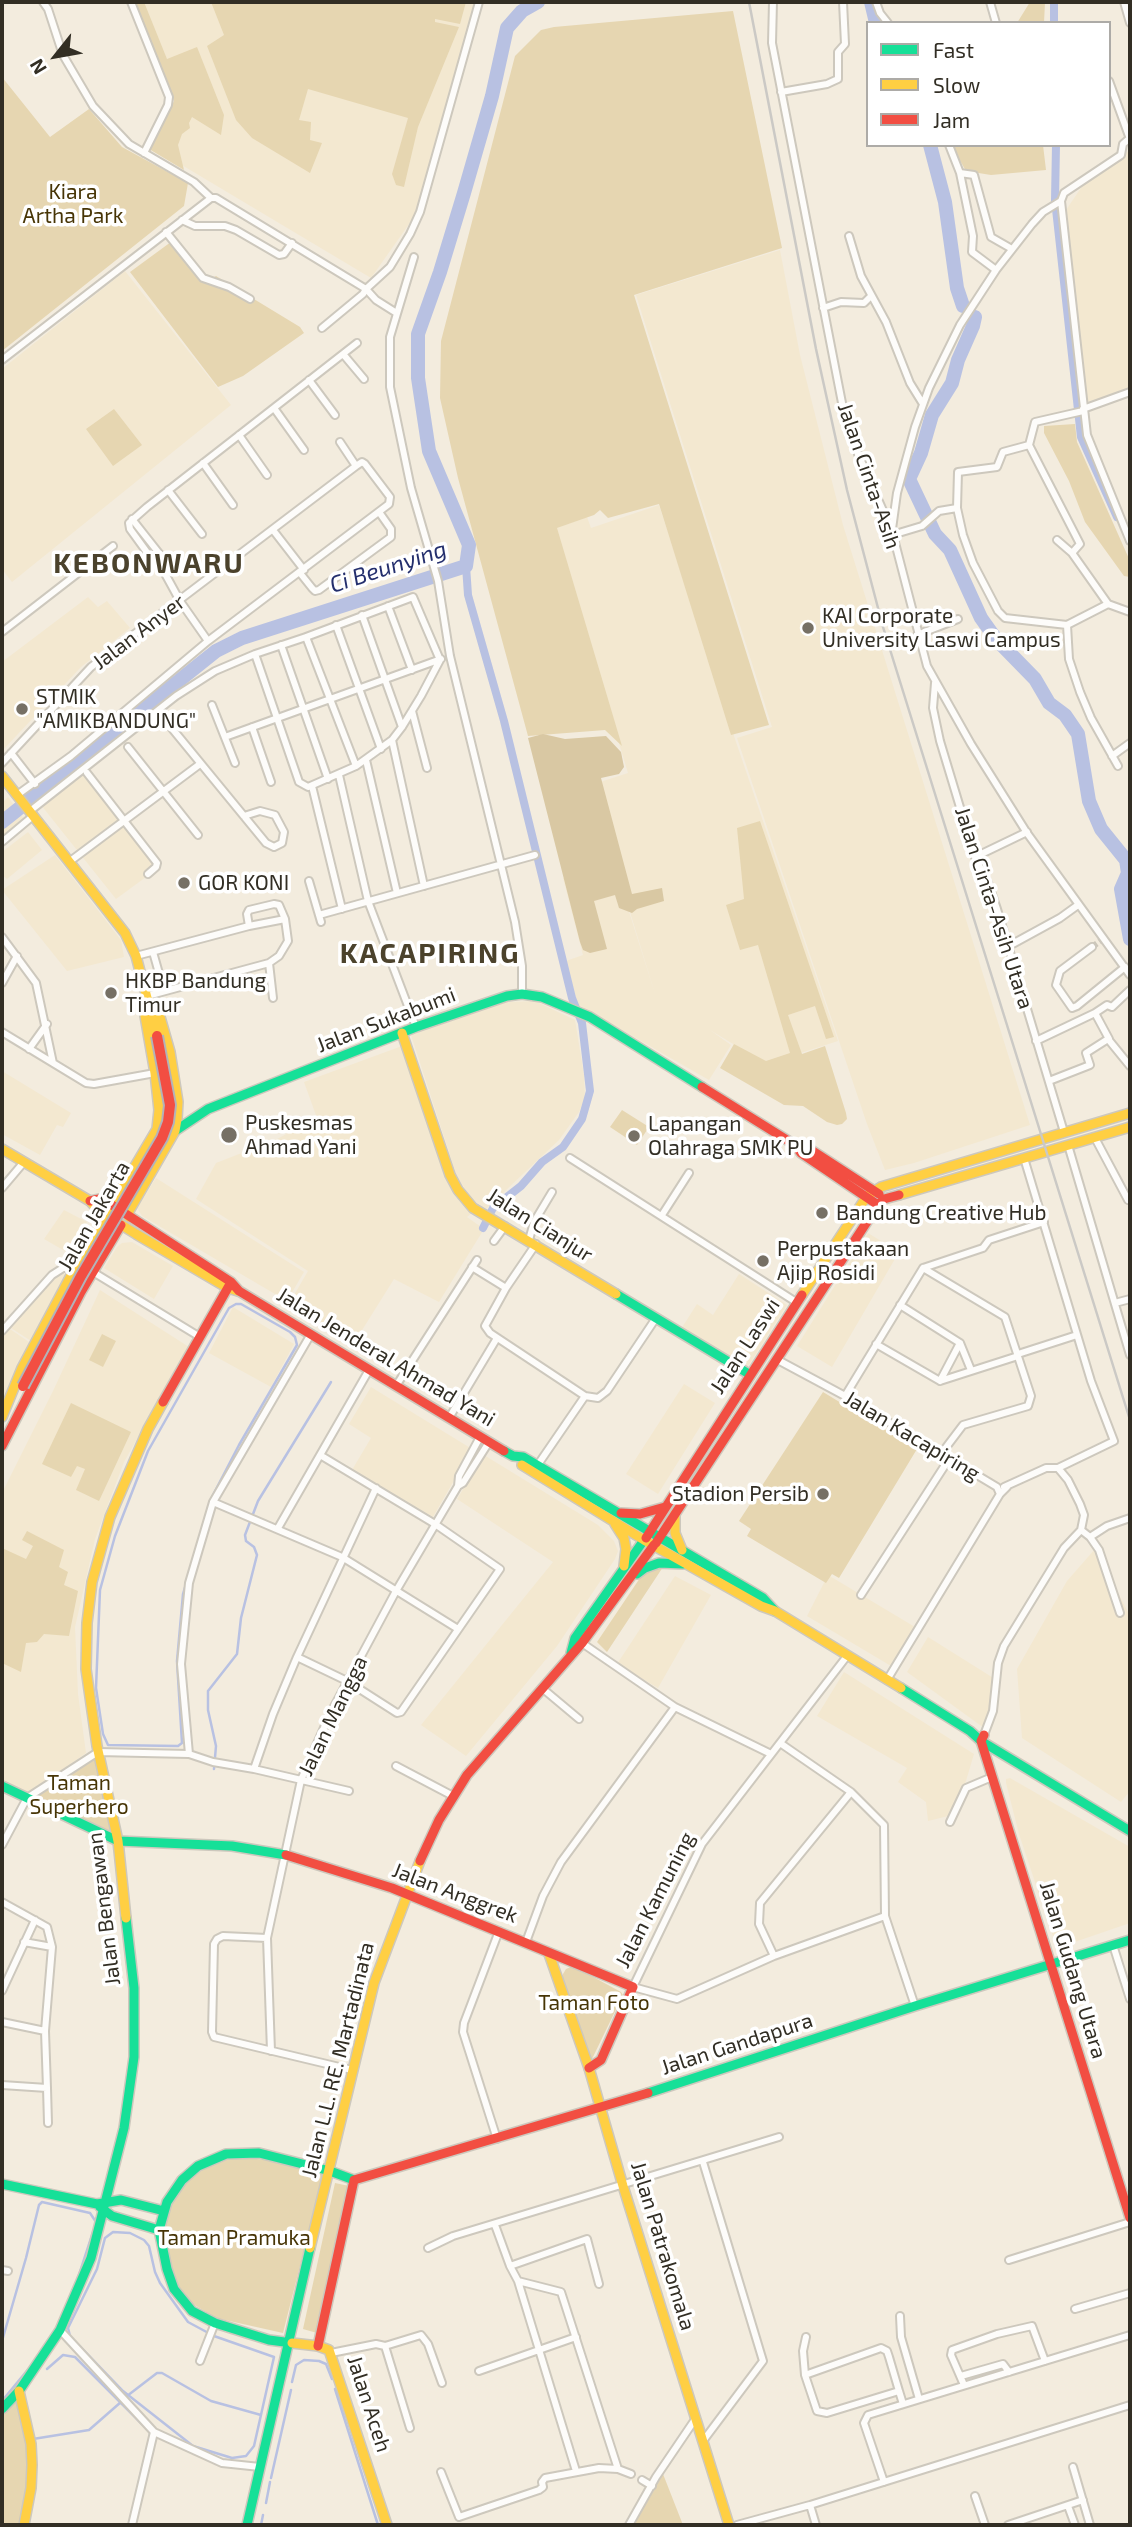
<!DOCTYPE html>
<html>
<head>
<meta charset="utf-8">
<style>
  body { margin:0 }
  #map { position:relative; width:1132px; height:2527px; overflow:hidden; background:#f3ecde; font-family:"Exo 2",sans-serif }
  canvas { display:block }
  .frame { position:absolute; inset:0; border:4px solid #322e24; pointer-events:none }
  .legend { position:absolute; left:866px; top:21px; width:245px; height:126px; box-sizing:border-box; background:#fff; border:2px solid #adaba7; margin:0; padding:9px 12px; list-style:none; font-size:21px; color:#322e24 }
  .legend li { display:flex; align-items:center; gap:14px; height:35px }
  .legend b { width:35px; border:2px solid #adaba7 }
  .north { position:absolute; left:21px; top:21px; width:70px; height:70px; -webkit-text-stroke:5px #fff; paint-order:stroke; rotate:239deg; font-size:19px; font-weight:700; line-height:28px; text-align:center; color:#322e24 }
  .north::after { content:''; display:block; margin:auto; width:24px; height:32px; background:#322e24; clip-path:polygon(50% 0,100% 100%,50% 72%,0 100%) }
</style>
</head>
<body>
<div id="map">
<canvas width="1132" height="2527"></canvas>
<div class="frame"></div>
<ul class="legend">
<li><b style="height:9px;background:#16e098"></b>Fast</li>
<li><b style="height:9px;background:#ffcf43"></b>Slow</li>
<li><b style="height:9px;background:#f24e42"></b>Jam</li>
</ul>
<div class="north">N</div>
</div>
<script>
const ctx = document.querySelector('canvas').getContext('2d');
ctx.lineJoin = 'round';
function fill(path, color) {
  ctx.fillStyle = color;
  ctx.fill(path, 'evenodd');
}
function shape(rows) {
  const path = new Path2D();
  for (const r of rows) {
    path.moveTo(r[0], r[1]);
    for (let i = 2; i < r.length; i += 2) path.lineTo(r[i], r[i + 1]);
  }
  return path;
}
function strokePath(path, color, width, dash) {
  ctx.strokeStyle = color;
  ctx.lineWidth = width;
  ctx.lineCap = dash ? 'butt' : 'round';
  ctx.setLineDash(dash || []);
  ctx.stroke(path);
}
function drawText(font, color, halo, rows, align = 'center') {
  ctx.font = font + ' "Exo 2",sans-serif';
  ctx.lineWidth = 7;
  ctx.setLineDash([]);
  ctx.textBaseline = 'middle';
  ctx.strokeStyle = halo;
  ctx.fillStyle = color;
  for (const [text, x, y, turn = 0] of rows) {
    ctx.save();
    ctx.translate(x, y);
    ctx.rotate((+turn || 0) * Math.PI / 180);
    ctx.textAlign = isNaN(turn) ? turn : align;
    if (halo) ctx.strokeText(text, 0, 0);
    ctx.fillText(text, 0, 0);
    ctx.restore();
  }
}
const built = shape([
  [142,2,476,2,414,217,371,278,150,146,179,97],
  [1130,150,1130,390,1111,397,1085,402,1066,210,1085,182],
  [780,250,800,355,843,525,1030,1125,914,1163,885,1170,867,1124,737,738,772,727,636,295],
  [125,271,231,405,12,582,2,569,2,369],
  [659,505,735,739,838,1041,766,1064,710,1030,731,1045,709,1080,578,1005,566,961,583,955,563,878,614,864,656,997,591,785,628,773,554,529,587,517,591,528],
  [88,597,98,607,107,601,130,628,81,667,2,751,2,662],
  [85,770,161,866,116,899,41,805],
  [8,797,24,819,2,837,2,803],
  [28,832,42,850,7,879,2,875,2,852],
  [55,855,121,940,124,957,67,971,2,890],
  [535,1001,575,1020,584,1075,585,1099,579,1112,559,1140,486,1209,470,1198,456,1174,411,1035,507,1002],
  [402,1046,434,1138,473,1212,467,1217,484,1229,439,1302,394,1279,354,1343,290,1302,308,1271,196,1199,216,1163,275,1140,317,1118,304,1082],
  [2,1071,71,1113,63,1127,57,1125,40,1155,2,1134],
  [156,1178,304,1272,287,1301,142,1216,137,1208],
  [64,1210,87,1222,70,1254,44,1239],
  [868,1233,899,1252,832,1367,797,1346],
  [132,1242,173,1266,154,1299,104,1268,117,1247,122,1243],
  [58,1269,68,1276,31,1341,8,1326],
  [739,1274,787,1305,745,1371,681,1329,697,1304,713,1315],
  [100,1290,189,1347,124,1462,95,1539,75,1627,78,1694,86,1753,30,1794,26,1793,2,1779,2,1493,53,1391],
  [233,1307,294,1344,271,1387,209,1353],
  [7,1327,32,1344,2,1405,2,1333],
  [684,1384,715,1403,658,1494,626,1474],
  [371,1387,472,1449,433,1517,352,1470,371,1438,349,1424],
  [484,1455,598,1525,614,1541,618,1551,615,1559,557,1646,466,1756,421,1725,553,1562,457,1499],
  [1095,1549,1130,1616,1130,1791,1121,1802,1022,1738,1017,1669,1067,1581],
  [828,1575,915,1627,891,1666,807,1616],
  [675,1576,711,1595,658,1688,617,1664],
  [928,1637,995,1679,990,1716,984,1728,907,1672],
  [844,1672,974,1754,963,1791,952,1815,928,1821,926,1802,898,1782,907,1768,817,1716],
  [1010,1778,1130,1847,1130,1923,1060,1947,1056,1945,1019,1834,1006,1783,1006,1779]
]);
const green = shape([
  [134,2,144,2,167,59,197,47,224,115,221,135,192,117,189,123,190,128,182,134,178,145,184,170,149,149,174,101],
  [211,2,466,2,460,24,435,19,435,22,459,27,418,127,404,187,396,185,392,174,408,118,308,89,299,120,311,122,310,140,322,143,310,173,252,138,236,120,207,46,224,35],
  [1030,2,1045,2,1044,23,1017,23],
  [733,11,782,248,634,295,769,725,731,735,659,504,608,518,600,510,594,515,557,528,622,746,605,730,528,736,458,478,440,398,441,341,515,56,541,30,554,27],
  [2,77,50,137,89,109,122,147,188,183,184,206,2,351],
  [951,145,1043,145,1046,170,991,175,966,171],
  [175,239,204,282,216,276,300,327,304,333,243,376,218,387,130,272],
  [114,409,142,445,113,466,86,429],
  [1075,424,1077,442,1130,561,1130,577,1124,576,1085,522,1069,481,1044,433,1044,426],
  [760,821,834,1037,826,1039,815,1006,788,1015,802,1054,825,1046,846,1113,847,1119,842,1124,837,1125,827,1122,803,1106,784,1105,720,1068,734,1044,766,1061,790,1053,758,945,740,950,726,905,744,899,737,828],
  [622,1110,649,1127,637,1145,610,1127],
  [102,1334,116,1341,103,1367,89,1360],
  [823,1392,917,1449,839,1578,832,1574,826,1583,747,1536,751,1529,739,1521],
  [71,1403,131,1432,99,1501,76,1490,85,1469,77,1466,71,1477,42,1464],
  [27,1531,64,1550,59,1567,68,1572,64,1585,78,1591,69,1636,44,1634,37,1642,26,1643,21,1672,2,1663,2,1548,26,1559,33,1546,22,1540],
  [660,1566,663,1567,607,1652,597,1642,642,1575],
  [95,1755,113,1838,31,1798],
  [573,1966,621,1992,623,1995,592,2059,589,2058,563,1979,563,1974,566,1969],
  [239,2157,275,2161,323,2175,283,2333,216,2318,183,2298,172,2280,158,2227,167,2206,188,2181,210,2164],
  [335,2183,349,2186,317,2333,303,2329],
  [16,2401,20,2404,28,2442,28,2487,19,2525,2,2525,2,2413],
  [663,2474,683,2525,634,2525]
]);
const forest = shape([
  [543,734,565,739,606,736,621,752,624,767,619,774,601,778,632,894,662,888,664,901,637,909,632,913,619,908,615,895,594,901,607,949,590,953,583,950,580,942,528,738]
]);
const stream = shape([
  [236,1304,241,1304,290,1332,295,1337,297,1345,239,1445,212,1497,183,1594,177,1661,182,1743,178,1746,108,1745,103,1734,96,1688,100,1590,115,1536,148,1451,229,1308,236,1304],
  [214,1769,216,1746,208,1710,208,1691,237,1654,241,1618,257,1555,254,1547,246,1541,245,1535,258,1501,331,1382],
  [113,2232,130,2233,144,2240,149,2246,155,2272,160,2283,188,2322,214,2336,274,2357,254,2446,246,2456,232,2458,193,2446,123,2391,70,2336,68,2328,97,2269,105,2238,113,2232],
  [78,2278,93,2232],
  [2,2341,26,2258,39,2205,42,2202,90,2213,96,2222],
  [47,2369,63,2355,75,2357,150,2432,150,2437],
  [292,2382,296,2365,304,2360,319,2361,326,2364,332,2379],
  [335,2389,378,2525],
  [127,2396,157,2373,162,2373,211,2401,261,2415],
  [2,2401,30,2367],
  [33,2439,89,2430,121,2402],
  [271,2478,291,2390],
  [266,2503,270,2482],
  [129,2525,143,2464],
  [261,2525,263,2515]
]);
const canal = shape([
  [1054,2,1054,23],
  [1056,145,1055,200,1081,437,1117,517],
  [466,566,468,595,504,721,572,998,582,1023,590,1091,582,1119,563,1147,542,1162,521,1186,493,1208,483,1228]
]);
const river = shape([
  [871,2,876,23],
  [930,145,945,202,957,288,963,306],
  [975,317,973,326,958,360,952,383,932,415,921,453,909,479,935,534,950,550,981,618,996,639,1035,679,1049,703,1065,715,1078,734,1089,801,1101,829,1126,860,1128,873,1121,889,1130,939],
  [2,822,216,651,242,638,466,566,469,545,429,451,418,378,418,334,440,272,464,193,492,96,507,28,522,11,538,2]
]);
const streetTunnel = shape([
  [1092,947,1103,939]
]);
const street = shape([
  [43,2,48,9,63,55,93,106,129,144,194,182,211,198],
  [131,2,169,97,168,105,144,153],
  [773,2,772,43,843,408,858,454,892,531,927,666,971,744,1027,833,1130,975],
  [876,2,880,13,888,23],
  [990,2,996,23],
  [1124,2,1130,23],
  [1109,81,1130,139],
  [781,92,827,84,838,79,838,52,845,44,843,2],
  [1130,138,1123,144,1121,155,1064,193,1061,201,1087,435,1130,541],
  [949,145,960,173,966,202,973,236,972,252,996,270],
  [960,173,974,175,991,237,1012,249],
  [211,198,216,198,366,289,376,300,395,312],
  [182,220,195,226,225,226,236,230,279,255,284,254,292,243],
  [166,232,203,278,229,287,250,299],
  [849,236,861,276,886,322,910,383,923,404],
  [414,257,390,337,390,387,411,488,438,581,450,656,515,922,522,966,522,994],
  [823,308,841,302,864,303,871,296],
  [322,328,363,294,366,289,390,267,410,234,420,212,479,2],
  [343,354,364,379],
  [2,360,211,198],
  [309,380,335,415],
  [274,408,304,450],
  [1083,409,1130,392],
  [1083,411,1035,422,1029,445,1080,544,1072,553,1108,604],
  [239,435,267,475],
  [340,442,356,466],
  [1029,445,1003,452,997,467,958,472,957,508,963,535,973,563,998,611,1005,618,1067,625,1108,604,1130,612],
  [203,463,233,505],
  [168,490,202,534],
  [132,519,162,557,165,564,163,570],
  [892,529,897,493,915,427,929,388,960,325,996,270,1032,224,1043,212,1061,201],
  [273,530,304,570],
  [892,535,922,526,939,511,957,508],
  [1057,540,1072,553],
  [300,573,312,588,315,591,319,590,391,537,391,529,379,512],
  [388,606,412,670],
  [362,615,402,727],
  [336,625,381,749],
  [1067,625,1069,659,1080,692,1091,718,1118,766],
  [2,632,113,546],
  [917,635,958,619],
  [306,637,356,766],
  [208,641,180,601,163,570,154,562,130,529,129,523,147,507,357,343],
  [281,645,328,779],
  [935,683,933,708,940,741,975,857,988,883,997,909,1064,1132],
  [212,705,235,763],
  [412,711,427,768],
  [161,715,266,843,274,847,282,843,284,832,275,815,260,811,244,816],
  [252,727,271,782],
  [225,737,441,659],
  [392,740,424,886],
  [128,747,198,835],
  [11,753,35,784],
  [1112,756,1130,743],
  [366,760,397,893],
  [2,763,91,667,356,466,362,462,365,464,390,497,389,504,208,641,71,756,17,795],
  [87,773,157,863,156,867,148,874],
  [339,775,368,901,416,1027],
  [312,786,342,909],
  [30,811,176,696,215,671,255,654,306,637,413,597,440,660,421,696,402,727,392,740,356,766,308,787,299,782,255,654],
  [2,842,33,816],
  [975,857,1027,832],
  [69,862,200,764],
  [309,881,321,922],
  [319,915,535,855],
  [2,937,36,983,53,1063],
  [1007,947,1060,918,1078,905],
  [1092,947,1060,971,1056,985,1072,1008,1077,1006,1125,967],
  [153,952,164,991],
  [136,956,249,926,285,919],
  [269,963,273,998],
  [2,983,17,956],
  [147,996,269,963,279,956,288,941,285,919,279,905,274,904,249,910,247,914,249,926],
  [2,1032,86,1083,94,1084,155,1073],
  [1109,1039,1095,1013,1107,1005,1112,1007,1130,990],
  [1036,1041,1095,1013],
  [29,1049,47,1024],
  [1049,1081,1090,1065,1086,1053,1108,1039,1130,1066],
  [1095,1138,1128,1200],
  [1068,1145,1130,1355],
  [570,1158,796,1302],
  [1024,1158,1091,1381,1114,1441,1058,1468],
  [2,1188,24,1162],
  [662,1215,689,1173],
  [529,1240,534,1222,552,1192],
  [494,1241,505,1226],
  [536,1244,506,1288,485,1326,490,1333,585,1396,598,1398,607,1391,656,1318],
  [472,1267,506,1288],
  [923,1268,1005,1317,1031,1396,1028,1406,963,1425,941,1454],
  [93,1272,200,1337],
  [1115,1303,1130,1299],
  [900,1305,960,1343,971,1370],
  [2,1331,52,1275,63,1268,75,1268],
  [876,1344,940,1381,1018,1356],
  [1018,1354,1077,1335],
  [776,1359,845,1396,997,1487,1000,1494],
  [940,1381,960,1343],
  [396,1386,477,1260],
  [845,1396,923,1268,983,1248,989,1240,1044,1222],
  [449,1418,497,1338],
  [537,1466,585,1396],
  [458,1486,459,1476,480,1437],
  [1004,1487,1046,1468,1058,1468,1068,1480,1080,1504,1084,1515,1081,1530],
  [213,1502,342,1557,458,1629],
  [278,1528,369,1370],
  [1081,1530,1090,1537,1099,1550,1120,1613],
  [1090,1537,1107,1526,1130,1518],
  [861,1595,949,1459],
  [582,1643,675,1707,771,1754],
  [847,1656,702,1844,633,1987,677,1999,774,1956,885,1916],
  [297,1657,347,1681,397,1713,401,1712,500,1569,435,1524,320,1455],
  [887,1680,1000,1494,1007,1487],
  [542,1688,579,1719],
  [984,1735,993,1711,998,1663,1004,1646,1064,1548,1081,1530],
  [780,1743,851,1792,884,1825,885,1916,915,2006],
  [189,1754,181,1664,189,1583,213,1502,311,1334],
  [396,1766,453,1796],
  [254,1769,273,1714,297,1657,376,1488],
  [950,1822,966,1788,992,1777],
  [2,1845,27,1798,98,1752,189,1754,213,1762,254,1769,349,1791],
  [2,1902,47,1927,52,1947,45,2031,47,2088,2,2085],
  [267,1938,223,1936,217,1939,214,1944,212,2032,214,2037,352,2070],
  [24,1942,52,1947],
  [526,1942,543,1896,561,1862,675,1707],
  [1113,1945,1130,1999],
  [774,1956,759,1924,760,1903,851,1792],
  [2,1991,35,1920],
  [2,2022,45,2031],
  [271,2051,267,1938,301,1780,330,1714,396,1591,458,1486,463,1483,489,1442],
  [47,2088,48,2123],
  [497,2139,463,2032,464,2023,499,1931],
  [495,2225,510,2266,587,2239,599,2284],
  [428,2248,453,2236,779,2137],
  [1009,2260,1130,2222],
  [510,2266,518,2281,576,2471],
  [2,2270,8,2271],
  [518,2281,561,2292,618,2469],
  [1075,2309,1130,2293],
  [900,2316,901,2337,919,2399],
  [60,2330,154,2432,222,2463,260,2467],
  [806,2337,803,2351,805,2375,817,2411,827,2413,899,2391,903,2404],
  [385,2346,421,2335,428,2344,442,2383],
  [331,2353,376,2344,385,2346,410,2428],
  [200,2361,215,2323],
  [479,2371,576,2337],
  [805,2375,881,2348,887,2351,889,2357,899,2391],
  [961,2376,1003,2364,1009,2372],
  [964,2385,951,2355,952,2350,997,2334,1032,2326,1045,2361],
  [703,2441,763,2361,703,2162],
  [1073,2467,1090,2525],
  [441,2472,459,2517],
  [642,2480,652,2486],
  [884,2482,864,2423,868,2415,1130,2335],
  [975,2496,985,2525],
  [810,2505,816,2525],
  [1068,2506,1075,2525],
  [459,2517,539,2490,543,2487,542,2482,545,2478,599,2468,618,2469,631,2474],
  [132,2525,154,2432],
  [629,2525,656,2477,696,2418],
  [737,2525,810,2505,1130,2405],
  [1008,2525,1083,2500]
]);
const fast = shape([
  [175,1131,208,1109,416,1027,507,996,522,994,542,997,590,1017,702,1087],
  [616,1294,749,1374],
  [504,1451,513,1456,523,1457,763,1598,775,1611],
  [637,1574,645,1568,659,1563,683,1564],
  [571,1653,575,1638,644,1540],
  [901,1688,970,1731,981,1741,1130,1831],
  [2,1786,118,1841,232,1846,286,1855],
  [648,2093,915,2006,1130,1940],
  [2,2184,97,2204,121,2200,164,2211],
  [100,2207,112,2216,159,2230],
  [292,2343,269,2340,215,2323,192,2311,174,2289,167,2269,159,2230,167,2202,182,2180,198,2166,226,2154,259,2153,330,2171,354,2180],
  [2,2409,19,2391,60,2330,91,2258,124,2128,134,2057,134,1988,126,1918],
  [247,2525,310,2248]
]);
const slow = shape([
  [2,776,125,933,136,956,157,1036],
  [402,1033,450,1175,458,1190,473,1208,616,1294],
  [2,1149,90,1201,99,1211,136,1234,228,1288,238,1291],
  [899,1195,1130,1127],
  [129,1217,129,1211,175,1131,177,1119,178,1102,170,1052,158,1010],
  [802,1295,867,1196,881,1187,1130,1113],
  [2,1417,22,1368,75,1268,157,1129,159,1110,155,1073,144,1010,149,1001],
  [522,1465,644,1540,761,1606,775,1611,901,1688],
  [675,1514,675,1533,682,1550],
  [615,1524,624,1538,626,1549,624,1566],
  [126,1918,118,1841,97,1746,86,1669,87,1623,92,1582,110,1517,148,1429,163,1402],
  [549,1954,589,2068,623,2186,729,2525],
  [310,2248,374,1983,420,1861],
  [292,2343,318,2346,329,2350,387,2525],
  [19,2391,31,2444,32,2465,31,2488,24,2525]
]);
const jam = shape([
  [702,1087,795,1145,801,1153,878,1205],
  [795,1145,805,1146,879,1194],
  [90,1201,99,1199,112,1205,231,1282,239,1291,504,1451],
  [163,1402,230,1284],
  [2,1446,81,1292,121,1225],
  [621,1513,640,1514,665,1507],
  [646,1538,802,1295],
  [656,1543,878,1205,884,1199,899,1195],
  [984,1735,981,1741,1130,2218],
  [286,1855,392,1888,633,1987,601,2060,589,2068],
  [420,1861,439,1820,467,1775,582,1643,654,1545],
  [354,2180,648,2093],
  [318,2346,354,2180]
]);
const rail = shape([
  [749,2,816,349,847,490,883,627,1130,1420]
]);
const jamBridge = shape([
  [23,1386,81,1276,162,1138,168,1122,170,1105,157,1036]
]);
const markers = [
  [808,628,7,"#767065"],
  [22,709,7,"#767065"],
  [184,883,7,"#767065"],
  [111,993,7,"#767065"],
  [229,1135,9,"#767065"],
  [634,1136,7,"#767065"],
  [822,1213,7,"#767065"],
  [763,1261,7,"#767065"],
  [823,1494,7,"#767065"]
];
const parkNames = [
  ["Kiara",73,192],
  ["Artha Park",73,216],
  ["Taman",79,1783],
  ["Superhero",79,1807],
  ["Taman Foto",594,2003],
  ["Taman Pramuka",234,2238]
];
const streetNames = [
  ["Jalan Cinta-Asih",869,476,71],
  ["Jalan Anyer",139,632,-37],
  ["Jalan Cinta-Asih Utara",994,908,72],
  ["Jalan Sukabumi",386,1020,-21],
  ["Jalan Jakarta",94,1216,-60],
  ["Jalan Cianjur",540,1225,32],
  ["Jalan Laswi",745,1346,-57],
  ["Jalan Jenderal Ahmad Yani",386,1357,31],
  ["Jalan Kacapiring",912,1436,31],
  ["Jalan Mangga",333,1716,-64],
  ["Jalan Anggrek",455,1893,21],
  ["Jalan Kamuning",655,1900,-63],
  ["Jalan Bengawan",104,1909,-97],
  ["Jalan Gudang Utara",1073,1970,73],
  ["Jalan Gandapura",737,2044,-18],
  ["Jalan L.L. RE. Martadinata",338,2060,-76],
  ["Jalan Patrakomala",663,2246,73],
  ["Jalan Aceh",369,2404,72]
];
const poiNames = [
  ["KAI Corporate",822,616],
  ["University Laswi Campus",822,640],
  ["STMIK",36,697],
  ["\"AMIKBANDUNG\"",36,721],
  ["GOR KONI",198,883],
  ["HKBP Bandung",125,981],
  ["Timur",125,1005],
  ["Puskesmas",245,1123],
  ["Ahmad Yani",245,1147],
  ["Lapangan",648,1124],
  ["Olahraga SMK PU",648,1148],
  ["Bandung Creative Hub",836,1213],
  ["Perpustakaan",777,1249],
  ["Ajip Rosidi",777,1273],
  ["Stadion Persib",809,1494,"right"]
];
const waterNames = [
  ["Ci Beunying",388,567,-18]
];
const districtNames = [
  ["KEBONWARU",149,564],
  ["KACAPIRING",430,954]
];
fill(built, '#f3e8d0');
fill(green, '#e6d6b1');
fill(forest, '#d9c8a3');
strokePath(stream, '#b8c1e2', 2.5);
strokePath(canal, '#b8c1e2', 8);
strokePath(river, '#b8c1e2', 14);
strokePath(streetTunnel, '#ccc6b9', 6, [6, 3]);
strokePath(street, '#cdc8bd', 10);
strokePath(fast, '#cdc8bd', 12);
strokePath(slow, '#cdc8bd', 12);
strokePath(jam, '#cdc8bd', 12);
strokePath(street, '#fdfcfa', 6);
strokePath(fast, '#16e098', 9);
strokePath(slow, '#ffcf43', 9);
strokePath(jam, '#f24e42', 9);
strokePath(rail, '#cbc9c5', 2.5);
strokePath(jamBridge, '#b3b3b9', 14, []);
strokePath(jamBridge, '#f24e42', 10);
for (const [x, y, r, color] of markers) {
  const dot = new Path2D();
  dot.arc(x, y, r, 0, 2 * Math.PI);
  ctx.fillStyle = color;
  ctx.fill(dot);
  strokePath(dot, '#fff', 2.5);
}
drawText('21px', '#473506', '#fff', parkNames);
drawText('21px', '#322e24', '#fff', streetNames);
drawText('21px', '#322e24', '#fff', poiNames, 'left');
drawText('italic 23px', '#242f6d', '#fff', waterNames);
ctx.letterSpacing = '2px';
drawText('bold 28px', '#4b422c', '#fff', districtNames);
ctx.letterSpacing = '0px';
</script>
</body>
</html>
